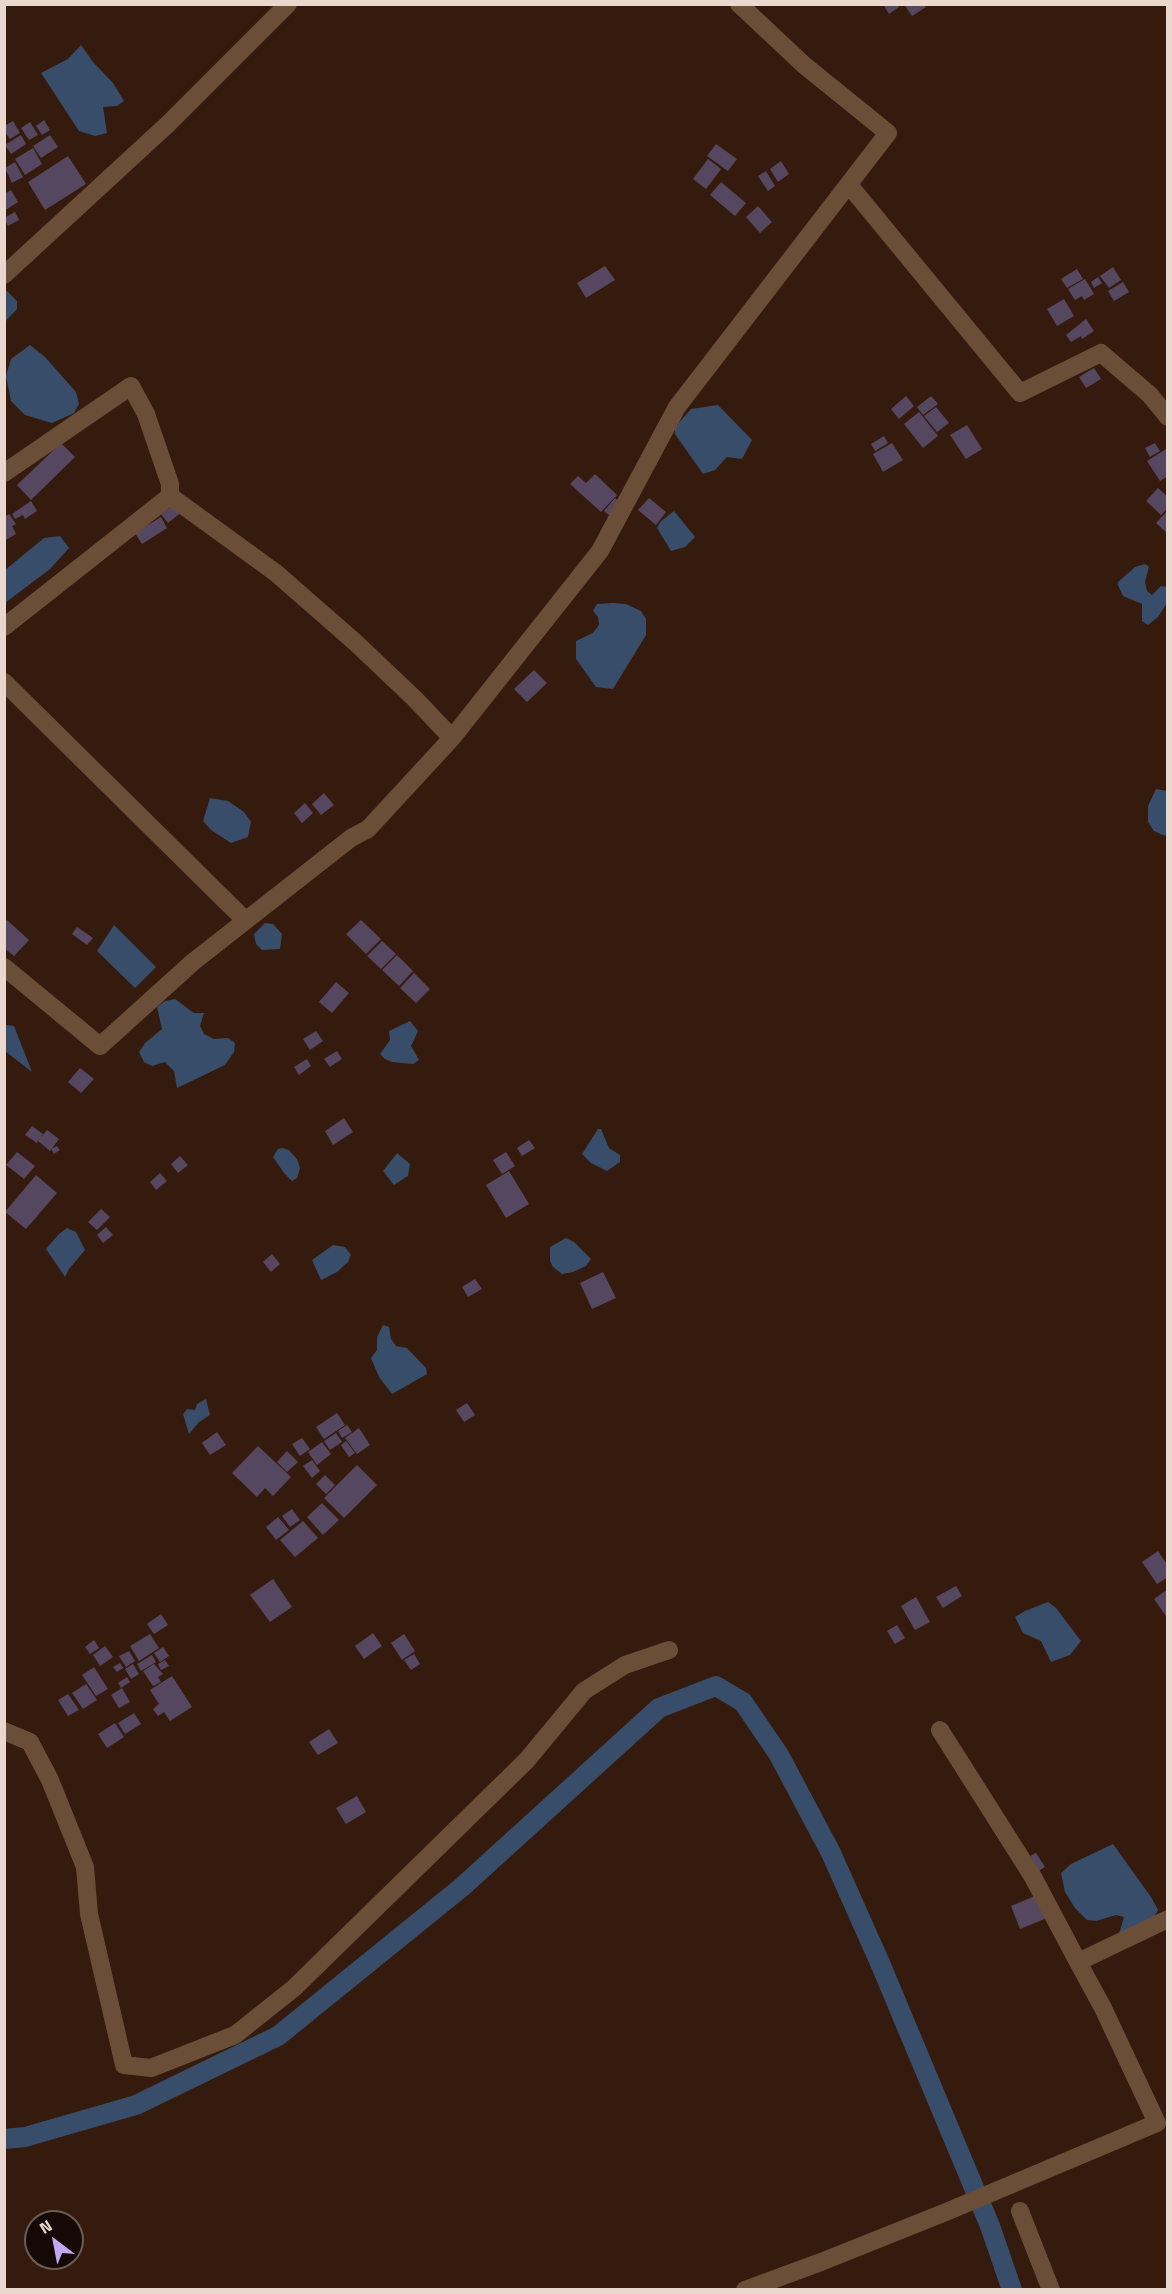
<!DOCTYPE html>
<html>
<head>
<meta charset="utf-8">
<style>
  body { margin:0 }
  #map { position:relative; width:1172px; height:2294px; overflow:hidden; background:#351b0e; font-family:"Titillium Web",sans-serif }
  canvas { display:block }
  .frame { position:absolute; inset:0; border:6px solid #ead8cf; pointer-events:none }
  .north { position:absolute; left:24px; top:2210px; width:60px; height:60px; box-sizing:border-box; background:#150905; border:2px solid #6a5c56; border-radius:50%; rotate:328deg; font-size:16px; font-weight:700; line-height:24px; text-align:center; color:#ead8cf }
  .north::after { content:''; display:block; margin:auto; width:21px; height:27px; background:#c0a8f3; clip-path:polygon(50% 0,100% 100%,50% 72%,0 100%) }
</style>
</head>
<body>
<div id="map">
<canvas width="1172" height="2294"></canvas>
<div class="frame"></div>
<div class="north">N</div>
</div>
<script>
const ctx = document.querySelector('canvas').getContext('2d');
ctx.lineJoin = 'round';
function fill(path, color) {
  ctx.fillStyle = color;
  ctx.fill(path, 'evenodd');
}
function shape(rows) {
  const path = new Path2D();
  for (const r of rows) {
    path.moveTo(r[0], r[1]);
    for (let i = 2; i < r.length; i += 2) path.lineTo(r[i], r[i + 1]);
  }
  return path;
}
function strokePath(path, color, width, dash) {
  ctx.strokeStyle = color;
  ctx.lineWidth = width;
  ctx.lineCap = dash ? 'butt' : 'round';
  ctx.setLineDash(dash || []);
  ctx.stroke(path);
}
const water = shape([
  [81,45,93,62,113,83,124,101,117,106,103,107,107,133,95,136,79,131,41,73,68,59],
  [5,289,17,301,17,309,5,322],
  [30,345,45,357,76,392,79,404,74,413,52,423,25,415,11,401,6,376,11,359],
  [718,405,752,440,742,459,727,457,715,470,703,474,675,434,675,427,691,409],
  [674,511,695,537,685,547,671,551,657,528,660,522],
  [60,536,69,548,50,569,5,603,5,570,44,538],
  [1145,564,1149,567,1145,582,1147,591,1152,595,1161,586,1168,587,1167,603,1158,617,1148,625,1142,621,1142,604,1123,596,1118,585,1118,582,1135,567],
  [613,603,626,604,641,611,646,619,646,635,613,689,596,687,576,659,576,641,593,633,599,625,598,617,593,611,597,604],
  [1156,789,1167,791,1167,832,1165,836,1154,831,1148,822,1148,806],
  [210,798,228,801,244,812,251,822,248,837,231,843,211,830,203,821],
  [265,923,273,924,282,934,280,949,262,950,256,944,254,934],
  [114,925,156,967,135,988,97,951],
  [175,999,194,1013,204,1013,200,1026,204,1034,214,1039,228,1038,235,1043,234,1052,225,1065,177,1088,174,1071,165,1062,152,1066,144,1062,139,1052,145,1043,162,1029,157,1007,165,1001],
  [410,1021,418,1031,411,1046,419,1060,413,1064,392,1062,385,1059,380,1054,390,1040,389,1031],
  [7,1025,14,1026,32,1072,5,1051,5,1026],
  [598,1129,601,1129,609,1148,620,1155,620,1162,607,1171,591,1163,582,1154],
  [282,1148,289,1150,297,1159,300,1168,297,1178,292,1181,284,1173,273,1157,278,1149],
  [397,1153,410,1164,408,1176,394,1185,383,1171],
  [67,1228,76,1232,85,1250,69,1269,65,1277,46,1249,59,1234],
  [566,1238,574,1242,591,1259,586,1266,573,1272,562,1274,553,1267,550,1261,550,1247],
  [333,1245,345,1247,351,1255,348,1262,337,1272,321,1280,312,1260],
  [383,1325,389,1327,391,1339,396,1346,407,1348,426,1368,427,1374,392,1394,379,1377,371,1358,377,1350,377,1337],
  [206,1399,210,1415,199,1422,189,1434,183,1414,187,1409,195,1410,197,1404],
  [1048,1602,1056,1608,1081,1641,1070,1655,1051,1662,1041,1641,1023,1633,1015,1617,1025,1611],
  [1113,1844,1151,1897,1158,1910,1154,1917,1118,1937,1124,1917,1116,1915,1096,1921,1087,1920,1075,1908,1065,1892,1061,1873,1071,1864]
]);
const canal = shape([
  [4,2139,25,2137,136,2105,278,2036,462,1887,659,1708,716,1686,743,1702,779,1755,831,1853,880,1963,990,2226,1012,2290]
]);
const building = shape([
  [883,4,897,4,899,7,889,14],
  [904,4,924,4,926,7,912,16],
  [44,120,50,130,42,135,36,126],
  [13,121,20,133,10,139,4,131,4,126],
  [30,122,38,135,29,140,21,128],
  [21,135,26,144,11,154,5,145],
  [50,135,58,147,41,158,33,146],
  [716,144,737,159,728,171,707,156],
  [33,148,42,164,25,175,15,159],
  [68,156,86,184,45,210,28,182],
  [708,159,721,169,706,189,693,179],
  [781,161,789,174,778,182,770,169],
  [15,162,23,177,12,183,5,168],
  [766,171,775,186,768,191,758,176],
  [721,182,746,203,735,216,710,195],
  [11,190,18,202,4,211,4,194],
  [758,206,772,222,760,233,746,217],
  [15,212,19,220,8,226,4,218],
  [605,266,615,280,586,298,577,283],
  [1113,267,1121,280,1109,288,1100,276],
  [1077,269,1083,279,1067,288,1061,279],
  [1098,277,1102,283,1094,288,1091,282],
  [1085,279,1094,294,1084,300,1082,296,1075,300,1068,289],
  [1123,282,1129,292,1114,301,1108,291],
  [1064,299,1074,316,1057,326,1047,309],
  [1086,319,1094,331,1082,339,1081,336,1071,342,1066,335],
  [1094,368,1101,379,1086,388,1079,377],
  [906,396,914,406,899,419,891,409],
  [931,396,938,404,923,415,917,407],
  [936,407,949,423,937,432,924,416],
  [919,412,938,436,923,448,904,424],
  [967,425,982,449,966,459,950,435],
  [884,436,888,443,875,451,871,444],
  [61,443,75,457,31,500,17,485],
  [892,443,903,460,883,472,873,454],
  [1155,443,1160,451,1150,457,1145,448],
  [1166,449,1168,476,1160,481,1147,461],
  [595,474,617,495,601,512,570,484,578,476,586,483],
  [1158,488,1168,497,1168,508,1161,515,1146,501],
  [615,498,622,504,611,517,604,511],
  [649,498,666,512,656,525,638,510],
  [31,501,37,511,25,519,23,515,15,519,12,514],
  [175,504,182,512,168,523,161,514],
  [1168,510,1168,534,1156,523],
  [9,514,16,524,12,526,16,534,4,541,4,517],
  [161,517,167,528,142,544,135,533],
  [534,670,547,683,527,702,514,689],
  [324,793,334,805,321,815,312,804],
  [305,803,313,813,302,823,294,813],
  [7,920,29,940,14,956,4,948,4,923],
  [361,920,381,939,366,954,346,934],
  [77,927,93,938,87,945,72,934],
  [382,941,396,954,381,969,367,956],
  [397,955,413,971,399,986,382,970],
  [414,973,430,989,416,1003,400,988],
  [336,982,349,993,332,1013,319,1002],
  [316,1031,323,1041,310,1050,303,1039],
  [337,1051,342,1059,330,1067,324,1059],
  [307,1059,311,1066,299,1075,294,1067],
  [80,1068,94,1079,81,1093,68,1082],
  [344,1118,353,1132,333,1145,325,1131],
  [32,1126,43,1134,37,1143,25,1135],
  [47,1130,59,1139,50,1151,38,1141],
  [529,1140,535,1148,522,1156,517,1148],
  [57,1146,60,1150,54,1154,51,1149],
  [17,1152,35,1166,24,1179,6,1165],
  [506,1152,515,1166,502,1174,493,1160],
  [180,1156,188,1165,178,1173,171,1164],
  [509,1171,529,1204,506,1218,486,1185],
  [160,1173,167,1181,156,1190,150,1182],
  [36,1175,57,1193,26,1229,5,1212],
  [101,1209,110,1217,97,1230,88,1222],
  [106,1227,113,1235,103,1243,97,1235],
  [272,1254,280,1264,271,1272,263,1262],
  [603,1272,616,1298,592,1309,580,1283],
  [475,1279,482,1289,468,1297,462,1287],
  [467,1403,475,1415,464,1422,456,1410],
  [337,1413,345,1425,324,1439,316,1427],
  [347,1425,352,1432,342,1438,338,1431],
  [359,1428,370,1445,357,1454,345,1438],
  [217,1432,226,1445,210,1455,202,1443],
  [336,1433,342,1442,330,1450,324,1441],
  [302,1438,310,1449,300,1456,292,1444],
  [346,1441,355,1453,349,1457,341,1445],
  [322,1442,331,1454,317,1465,308,1452],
  [258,1446,291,1477,273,1496,265,1488,257,1497,232,1473],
  [287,1451,298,1462,287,1472,277,1462],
  [312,1460,320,1471,312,1478,303,1466],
  [357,1465,377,1485,344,1518,324,1498],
  [325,1475,335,1485,326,1494,316,1484],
  [322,1503,339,1520,323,1535,307,1517],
  [292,1509,300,1520,290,1527,282,1516],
  [278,1517,289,1530,276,1540,266,1527],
  [303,1521,318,1538,295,1557,280,1540],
  [1158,1551,1168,1566,1168,1577,1157,1584,1142,1562],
  [273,1579,292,1607,270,1622,250,1595],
  [956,1586,962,1596,943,1608,936,1597],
  [1168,1589,1168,1619,1154,1599],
  [916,1597,930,1622,915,1630,901,1606],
  [161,1614,168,1625,154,1634,147,1624],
  [897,1625,905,1638,895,1644,887,1631],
  [373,1633,382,1646,364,1659,355,1646],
  [150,1634,159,1648,139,1661,130,1646],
  [404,1634,415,1651,402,1660,391,1643],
  [94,1640,99,1648,90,1654,85,1647],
  [105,1646,113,1657,100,1666,93,1655],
  [163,1647,169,1656,160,1662,154,1653],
  [129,1651,135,1661,126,1667,119,1656],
  [414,1654,420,1664,411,1670,404,1660],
  [152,1655,156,1662,141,1671,137,1664],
  [165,1660,169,1666,161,1670,158,1664],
  [120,1663,123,1668,117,1672,113,1667],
  [133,1664,139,1674,131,1679,125,1669],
  [154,1664,163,1674,158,1677,161,1682,153,1686,143,1671],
  [94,1667,108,1689,96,1696,82,1675],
  [172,1676,192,1707,170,1721,164,1712,158,1716,153,1709,159,1704,150,1690],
  [127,1677,130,1682,121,1688,118,1683],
  [86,1684,97,1700,83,1709,72,1693],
  [122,1688,130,1702,119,1708,111,1695],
  [68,1694,79,1710,68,1716,58,1700],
  [134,1713,141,1724,125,1734,118,1723],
  [115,1723,124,1737,107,1748,98,1734],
  [329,1729,338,1743,318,1755,309,1742],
  [357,1796,366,1812,346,1824,336,1808],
  [1036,1853,1045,1867,1037,1872,1028,1857],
  [1037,1895,1047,1918,1020,1929,1011,1906]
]);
const minor = shape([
  [849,185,1020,393,1101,353,1150,395,1168,417],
  [4,275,168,124,288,4],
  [4,473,131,386,146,414,170,484,170,496],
  [170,496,276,573,356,643,415,699,452,738,600,551,677,407,888,133,804,65,739,4],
  [4,627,170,496],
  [4,682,245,920],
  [4,967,100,1046,193,962,351,838,368,829,452,738],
  [940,1730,1033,1877,1078,1962],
  [4,1731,30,1742,50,1780,85,1867,89,1914,124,2065,151,2068,235,2035,294,1988,527,1760,584,1691,625,1665,669,1650],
  [1020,2211,1051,2290],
  [745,2290,821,2262,946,2212,1157,2123,1103,2008,1078,1962,1168,1919]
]);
fill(water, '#374d69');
strokePath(canal, '#374d69', 20);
fill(building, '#564761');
strokePath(minor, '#6b4e38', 18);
</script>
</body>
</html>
